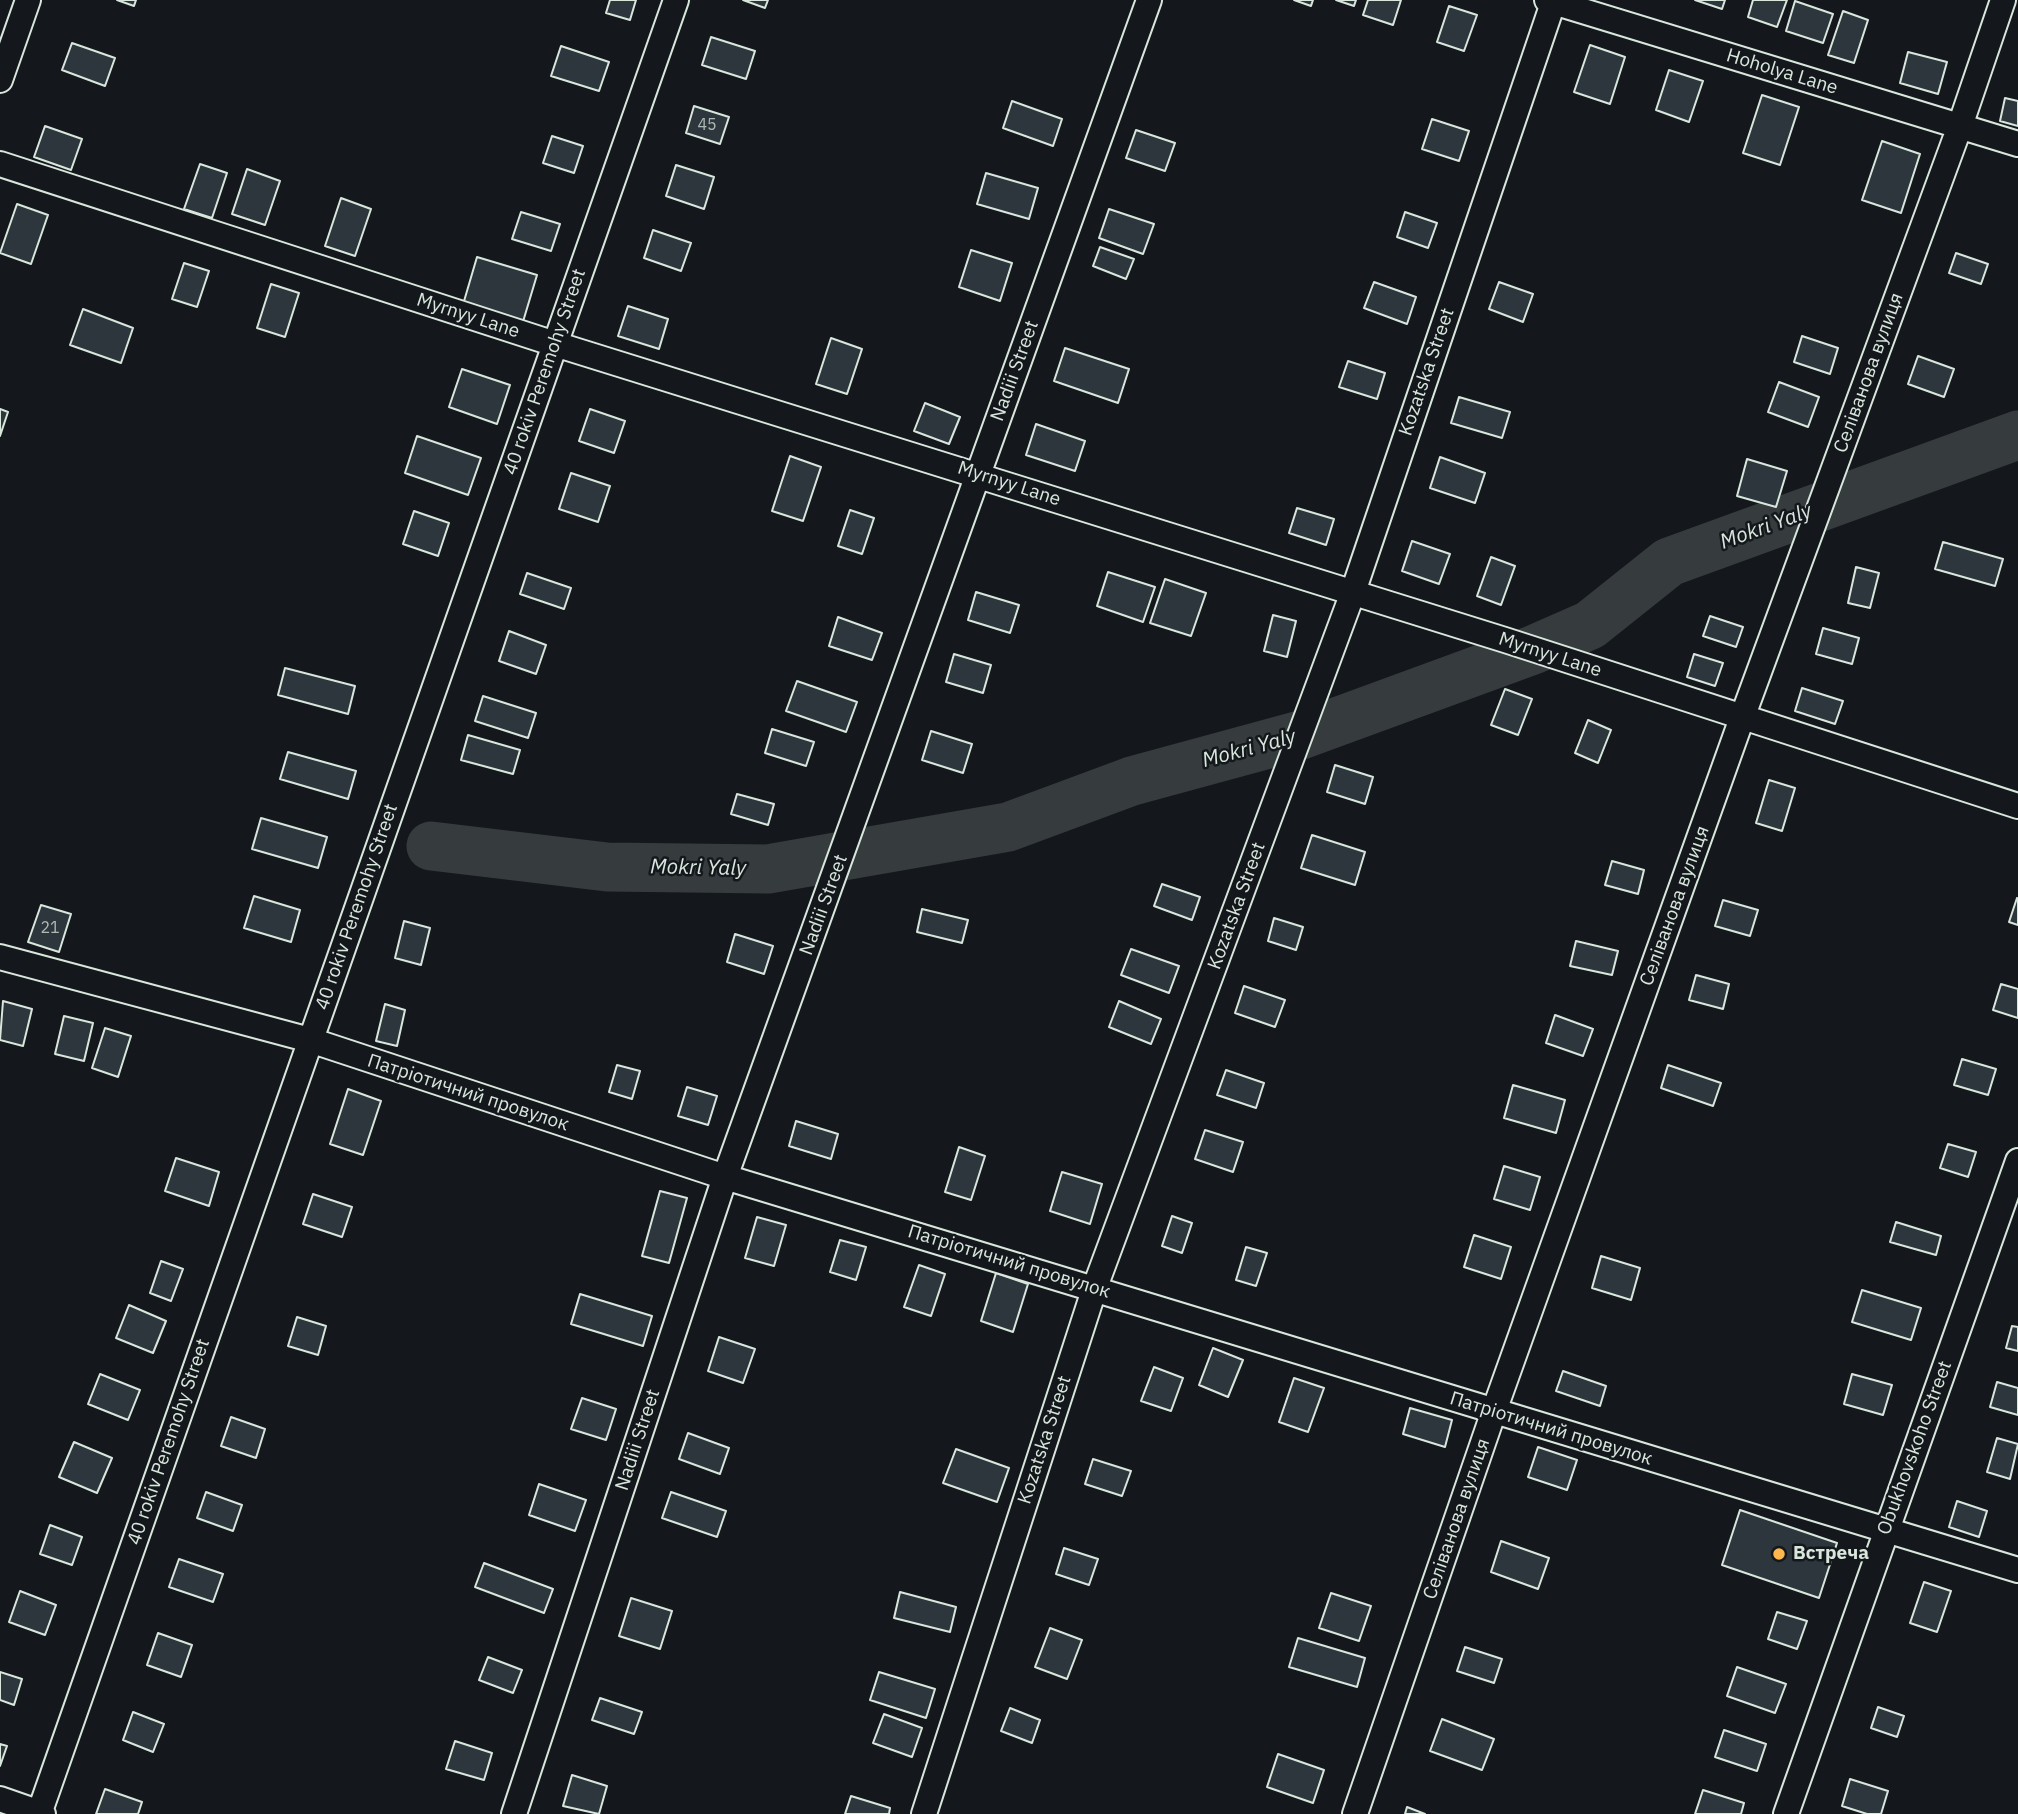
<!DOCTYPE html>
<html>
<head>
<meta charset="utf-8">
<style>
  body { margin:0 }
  canvas { display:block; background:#14181c }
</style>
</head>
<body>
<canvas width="2018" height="1814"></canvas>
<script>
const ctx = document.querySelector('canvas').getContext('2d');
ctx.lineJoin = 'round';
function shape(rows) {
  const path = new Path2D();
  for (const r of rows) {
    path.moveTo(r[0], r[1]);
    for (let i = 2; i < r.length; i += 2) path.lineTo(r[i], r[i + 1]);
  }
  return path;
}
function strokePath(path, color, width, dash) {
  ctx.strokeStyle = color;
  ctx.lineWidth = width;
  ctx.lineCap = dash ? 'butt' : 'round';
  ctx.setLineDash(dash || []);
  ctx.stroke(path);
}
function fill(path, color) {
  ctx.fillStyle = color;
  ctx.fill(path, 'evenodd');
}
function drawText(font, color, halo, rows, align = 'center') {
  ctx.font = font + ' "IBM Plex Sans",sans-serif';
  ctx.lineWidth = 5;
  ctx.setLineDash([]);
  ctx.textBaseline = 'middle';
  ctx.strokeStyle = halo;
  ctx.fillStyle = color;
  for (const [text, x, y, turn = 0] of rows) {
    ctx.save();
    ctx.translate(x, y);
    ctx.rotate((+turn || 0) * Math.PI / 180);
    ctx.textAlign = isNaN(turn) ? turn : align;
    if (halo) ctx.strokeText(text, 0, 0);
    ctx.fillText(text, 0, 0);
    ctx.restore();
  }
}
const river = shape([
  [431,846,607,867,768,869,1008,827,1132,781,1301,735,1533,650,1590,625,1669,562,2018,435]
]);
const building = shape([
  [117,0,136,0,134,6,117,0],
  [610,0,636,0,630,20,606,13,610,0],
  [743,0,768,0,765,8,743,0],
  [1294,0,1313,0,1311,6,1294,0],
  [1336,0,1356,0,1354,6,1336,0],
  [1368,0,1401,0,1393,25,1363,15,1368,0],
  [1695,0,1725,0,1722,9,1695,0],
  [1753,0,1787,0,1777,27,1748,17,1753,0],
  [1795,1,1833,14,1823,43,1786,31,1795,1],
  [1449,6,1477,15,1464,51,1437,42,1449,6],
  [1843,11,1868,20,1854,63,1828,55,1843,11],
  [711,37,755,51,746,79,702,65,711,37],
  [72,43,115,58,105,86,62,70,72,43],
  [1590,45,1625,57,1610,104,1574,92,1590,45],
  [561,46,609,62,599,91,551,76,561,46],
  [1908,52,1947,62,1938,94,1900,83,1908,52],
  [1669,70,1703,81,1689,122,1656,110,1669,70],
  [1762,95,1799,107,1780,165,1743,153,1762,95],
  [2005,98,2018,101,2018,126,2000,121,2005,98],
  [1012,101,1062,119,1053,146,1003,128,1012,101],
  [694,106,729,117,720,144,686,133,694,106],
  [1432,119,1469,131,1459,161,1422,149,1432,119],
  [45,126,82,139,71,170,34,157,45,126],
  [1136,130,1175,143,1165,171,1126,158,1136,130],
  [552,136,583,146,574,173,543,163,552,136],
  [1882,141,1920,154,1901,213,1862,200,1882,141],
  [200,164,227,173,212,218,184,209,200,164],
  [676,165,714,177,704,209,666,196,676,165],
  [247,169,280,181,265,225,232,214,247,169],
  [986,173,1038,188,1029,219,977,204,986,173],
  [341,198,371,209,355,256,325,246,341,198],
  [17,204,48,215,31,264,0,253,17,204],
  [1109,209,1154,224,1143,254,1099,238,1109,209],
  [521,212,560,224,551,251,512,239,521,212],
  [1405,212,1437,223,1428,248,1397,237,1405,212],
  [653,230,691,243,681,271,644,258,653,230],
  [1100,247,1134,259,1126,279,1093,266,1100,247],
  [971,250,1012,263,1000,301,959,287,971,250],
  [1956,253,1988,264,1981,284,1949,273,1956,253],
  [477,257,537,275,522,325,462,308,477,257],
  [184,263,209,271,197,307,172,299,184,263],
  [1374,282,1416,297,1407,324,1364,308,1374,282],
  [1499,282,1533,294,1523,322,1489,309,1499,282],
  [271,284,299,293,285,337,257,328,271,284],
  [628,306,668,319,659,349,618,336,628,306],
  [83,309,133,328,121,363,70,345,83,309],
  [1802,336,1838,348,1830,374,1794,362,1802,336],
  [831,338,862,349,847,394,816,384,831,338],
  [1065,348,1129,369,1118,403,1054,381,1065,348],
  [1918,356,1954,369,1944,397,1908,384,1918,356],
  [1348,361,1385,373,1377,399,1339,387,1348,361],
  [462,369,510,385,497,424,449,407,462,369],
  [1779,382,1819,397,1808,427,1768,412,1779,382],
  [1459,397,1510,412,1502,438,1451,423,1459,397],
  [925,403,960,417,949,444,914,431,925,403],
  [0,409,8,412,0,436,0,409],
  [590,409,625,421,614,453,579,441,590,409],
  [1036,424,1085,441,1075,471,1026,455,1036,424],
  [417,436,481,458,468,495,405,473,417,436],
  [790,456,821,467,803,521,772,511,790,456],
  [1440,457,1485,473,1475,503,1430,488,1440,457],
  [1747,459,1787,471,1776,507,1737,496,1747,459],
  [571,473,610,486,598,522,559,509,571,473],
  [1297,508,1334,519,1326,545,1289,533,1297,508],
  [850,510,874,518,862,554,838,546,850,510],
  [414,511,449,523,438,556,403,544,414,511],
  [1412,541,1450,554,1439,584,1402,571,1412,541],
  [1943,542,2003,559,1995,586,1935,569,1943,542],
  [1491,557,1515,566,1501,605,1477,596,1491,557],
  [1856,567,1879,573,1870,608,1848,603,1856,567],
  [1108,572,1155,587,1143,622,1097,606,1108,572],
  [527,573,571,588,564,609,520,594,527,573],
  [1165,579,1206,593,1191,636,1150,623,1165,579],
  [976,592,1019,605,1010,633,968,620,976,592],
  [1273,615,1296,621,1287,657,1264,651,1273,615],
  [1710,616,1743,627,1736,647,1703,636,1710,616],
  [838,617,882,633,872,660,829,646,838,617],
  [1823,628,1859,638,1852,664,1816,654,1823,628],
  [509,631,546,645,536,674,499,661,509,631],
  [954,654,991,665,983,693,946,682,954,654],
  [1694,654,1723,663,1715,686,1687,677,1694,654],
  [285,668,355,686,348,714,278,695,285,668],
  [797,681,857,702,846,732,786,711,797,681],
  [1802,688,1843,701,1835,724,1795,711,1802,688],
  [1505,689,1532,699,1518,735,1491,725,1505,689],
  [483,696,536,713,528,738,475,721,483,696],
  [1588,720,1611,730,1598,763,1575,753,1588,720],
  [772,729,814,742,806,766,765,753,772,729],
  [931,731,972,744,963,773,922,760,931,731],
  [468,735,520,750,513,774,461,760,468,735],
  [288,752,356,771,348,799,280,779,288,752],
  [1335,765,1373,777,1365,804,1327,792,1335,765],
  [1769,780,1795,788,1782,831,1756,823,1769,780],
  [737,794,774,804,768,825,731,814,737,794],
  [261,818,327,837,318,868,252,849,261,818],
  [1312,835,1365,852,1355,885,1301,868,1312,835],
  [1612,861,1644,870,1638,894,1605,885,1612,861],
  [1162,884,1200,897,1192,920,1154,906,1162,884],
  [254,896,300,910,291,942,244,928,254,896],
  [2017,898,2018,899,2018,925,2009,922,2017,898],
  [1723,900,1758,910,1750,936,1715,926,1723,900],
  [41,905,71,914,59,952,28,942,41,905],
  [922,909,968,920,962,943,917,932,922,909],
  [1274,918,1303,927,1296,950,1268,941,1274,918],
  [404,921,430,928,421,965,395,958,404,921],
  [735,934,773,946,764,974,727,962,735,934],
  [1576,941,1618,951,1612,975,1570,966,1576,941],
  [1131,949,1179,966,1169,993,1121,975,1131,949],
  [1696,975,1729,984,1723,1009,1689,1000,1696,975],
  [2001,984,2018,989,2018,1018,1993,1010,2001,984],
  [1244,986,1285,1000,1275,1027,1235,1013,1244,986],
  [3,1001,32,1009,23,1046,0,1040,3,1001],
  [1119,1001,1161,1019,1151,1044,1109,1027,1119,1001],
  [385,1004,405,1010,397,1046,376,1041,385,1004],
  [1555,1015,1593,1029,1583,1056,1546,1043,1555,1015],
  [64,1016,93,1023,84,1061,55,1054,64,1016],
  [105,1028,131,1036,118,1077,92,1068,105,1028],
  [1962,1059,1996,1069,1988,1095,1954,1085,1962,1059],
  [617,1065,640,1071,632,1099,609,1092,617,1065],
  [1668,1065,1721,1083,1713,1106,1661,1088,1668,1065],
  [1226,1070,1264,1083,1256,1108,1217,1095,1226,1070],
  [1513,1085,1565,1100,1556,1133,1504,1118,1513,1085],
  [687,1087,717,1096,708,1125,678,1116,687,1087],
  [348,1089,381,1101,363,1155,330,1144,348,1089],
  [796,1121,838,1134,831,1159,789,1146,796,1121],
  [1205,1130,1243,1142,1233,1172,1195,1159,1205,1130],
  [1948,1144,1976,1152,1968,1177,1940,1168,1948,1144],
  [959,1147,985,1156,971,1200,945,1192,959,1147],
  [176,1158,219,1172,209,1206,165,1191,176,1158],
  [1504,1166,1540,1177,1530,1210,1494,1199,1504,1166],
  [1062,1172,1102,1184,1090,1224,1050,1211,1062,1172],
  [660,1191,687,1198,669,1263,642,1256,660,1191],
  [313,1194,352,1207,342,1237,303,1224,313,1194],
  [1172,1216,1192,1223,1182,1253,1162,1246,1172,1216],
  [757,1217,786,1225,774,1266,745,1258,757,1217],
  [1896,1222,1941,1236,1936,1255,1890,1242,1896,1222],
  [1474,1235,1511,1247,1501,1279,1464,1267,1474,1235],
  [840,1240,866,1247,856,1280,830,1272,840,1240],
  [1246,1247,1267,1253,1256,1286,1236,1280,1246,1247],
  [1601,1256,1640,1268,1631,1300,1592,1288,1601,1256],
  [161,1261,183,1269,171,1301,150,1293,161,1261],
  [919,1265,945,1274,931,1316,904,1307,919,1265],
  [996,1273,1028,1284,1013,1332,981,1321,996,1273],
  [1862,1290,1921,1308,1911,1340,1852,1322,1862,1290],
  [580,1294,652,1316,643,1346,571,1324,580,1294],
  [129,1305,166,1321,153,1353,116,1338,129,1305],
  [297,1317,326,1326,318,1355,288,1346,297,1317],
  [2012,1326,2018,1327,2018,1351,2006,1348,2012,1326],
  [719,1337,755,1349,743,1383,708,1371,719,1337],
  [1213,1348,1243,1360,1228,1397,1199,1385,1213,1348],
  [1154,1367,1183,1378,1171,1411,1141,1401,1154,1367],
  [1563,1371,1606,1386,1600,1406,1556,1391,1563,1371],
  [100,1374,140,1390,128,1420,88,1404,100,1374],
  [1852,1374,1892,1385,1883,1415,1844,1404,1852,1374],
  [1294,1378,1324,1388,1308,1432,1279,1422,1294,1378],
  [1997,1382,2018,1388,2018,1415,1990,1407,1997,1382],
  [582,1398,616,1409,606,1440,571,1429,582,1398],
  [1410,1408,1452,1420,1445,1447,1403,1434,1410,1408],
  [231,1417,265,1429,256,1458,221,1446,231,1417],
  [688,1433,729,1448,720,1474,679,1459,688,1433],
  [1997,1438,2018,1444,2010,1479,1987,1472,1997,1438],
  [74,1442,112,1458,97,1493,59,1477,74,1442],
  [1538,1447,1577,1460,1567,1490,1528,1477,1538,1447],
  [956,1449,1009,1468,997,1502,943,1483,956,1449],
  [1093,1459,1131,1471,1122,1496,1085,1484,1093,1459],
  [539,1484,586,1500,575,1531,529,1515,539,1484],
  [206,1492,242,1505,233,1531,197,1518,206,1492],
  [671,1492,726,1511,717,1537,662,1518,671,1492],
  [1957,1501,1987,1511,1979,1537,1949,1527,1957,1501],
  [1740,1510,1837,1543,1819,1598,1722,1565,1740,1510],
  [50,1525,82,1537,72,1565,40,1554,50,1525],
  [1501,1541,1549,1558,1538,1589,1491,1572,1501,1541],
  [1064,1548,1098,1559,1089,1585,1056,1574,1064,1548],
  [179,1559,223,1574,213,1602,169,1587,179,1559],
  [484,1563,553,1589,544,1613,475,1587,484,1563],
  [1924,1582,1951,1591,1937,1632,1910,1623,1924,1582],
  [20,1591,56,1605,45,1635,9,1622,20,1591],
  [900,1592,956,1607,950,1632,894,1618,900,1592],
  [1331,1593,1371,1606,1359,1641,1319,1628,1331,1593],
  [631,1598,672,1611,660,1649,619,1636,631,1598],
  [1777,1612,1807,1621,1797,1649,1768,1639,1777,1612],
  [1050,1628,1082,1640,1067,1679,1035,1667,1050,1628],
  [158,1633,192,1645,181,1677,147,1665,158,1633],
  [1298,1638,1365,1658,1357,1687,1289,1667,1298,1638],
  [1465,1647,1502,1659,1494,1683,1457,1671,1465,1647],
  [488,1657,522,1670,513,1693,479,1680,488,1657],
  [1737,1667,1786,1684,1775,1713,1727,1696,1737,1667],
  [0,1672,22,1679,14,1705,0,1700,0,1672],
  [879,1672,935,1689,926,1718,870,1700,879,1672],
  [600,1698,642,1712,634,1734,592,1720,600,1698],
  [1878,1707,1904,1716,1897,1737,1871,1728,1878,1707],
  [1010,1708,1040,1720,1032,1743,1001,1731,1010,1708],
  [133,1712,164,1724,153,1752,123,1740,133,1712],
  [884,1714,922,1728,912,1757,873,1743,884,1714],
  [1442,1719,1494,1739,1482,1770,1430,1751,1442,1719],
  [1724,1730,1766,1744,1757,1771,1715,1757,1724,1730],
  [455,1741,492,1753,484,1780,446,1769,455,1741],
  [0,1744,7,1746,0,1766,0,1744],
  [1278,1754,1324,1770,1313,1803,1267,1787,1278,1754],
  [572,1775,607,1786,599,1814,563,1806,572,1775],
  [1850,1779,1888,1791,1881,1814,1867,1814,1842,1806,1850,1779],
  [105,1789,142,1802,138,1814,96,1814,105,1789],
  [1703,1790,1744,1803,1741,1814,1695,1814,1703,1790],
  [851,1796,890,1808,889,1814,845,1814,851,1796],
  [1407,1807,1425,1814,1405,1814,1407,1807]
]);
const street = shape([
  [1547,0,2018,144],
  [0,80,28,0],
  [0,164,555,344,1505,640,2018,806],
  [0,957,310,1040,725,1177,2018,1570],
  [0,1799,43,1814],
  [39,1814,676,0],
  [514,1814,725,1177,1149,0],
  [924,1814,1095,1287,1352,595,1554,0],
  [1355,1814,1494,1411,1742,718,1960,126,2003,0],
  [1786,1814,2018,1161]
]);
const markers = [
  [1779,1554,7,"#ffb74d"]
];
const numberNames = [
  ["45",707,125],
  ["21",50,928]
];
const streetNames = [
  ["Hoholya Lane",1782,72,17],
  ["Myrnyy Lane",468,316,18],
  ["Nadiii Street",1015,371,-70],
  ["40 rokiv Peremohy Street",545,372,-71],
  ["Kozatska Street",1427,372,-71],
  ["Селіванова вулиця",1869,373,-70],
  ["Myrnyy Lane",1009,484,18],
  ["Myrnyy Lane",1550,655,18],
  ["Nadiii Street",824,905,-70],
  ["Kozatska Street",1237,906,-70],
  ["Селіванова вулиця",1675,906,-70],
  ["40 rokiv Peremohy Street",357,907,-71],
  ["Патріотичний провулок",468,1093,18],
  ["Патріотичний провулок",1009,1262,17],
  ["Патріотичний провулок",1551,1429,17],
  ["Nadiii Street",638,1440,-72],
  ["Kozatska Street",1045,1440,-72],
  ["40 rokiv Peremohy Street",169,1442,-71],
  ["Obukhovskoho Street",1915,1448,-70],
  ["Селіванова вулиця",1457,1519,-71]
];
const poiNames = [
  ["Встреча",1793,1554]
];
const waterNames = [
  ["Mokri Yaly",1766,527,-20],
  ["Mokri Yaly",1249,749,-15],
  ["Mokri Yaly",698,868,1]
];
strokePath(river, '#363b3e', 49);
fill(building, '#2c363c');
strokePath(building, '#d8e6dc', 2);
strokePath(street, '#d8e6dc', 28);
strokePath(street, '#14181c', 24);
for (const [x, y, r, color] of markers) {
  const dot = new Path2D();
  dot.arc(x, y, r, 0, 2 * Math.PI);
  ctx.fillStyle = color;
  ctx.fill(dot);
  strokePath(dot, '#14181c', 2.5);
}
drawText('16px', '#adbab4', null, numberNames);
drawText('19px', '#d8e6dc', '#14181c', streetNames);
drawText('bold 19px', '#d8e6dc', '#14181c', poiNames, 'left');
drawText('italic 21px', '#d8e6dc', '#14181c', waterNames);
</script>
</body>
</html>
